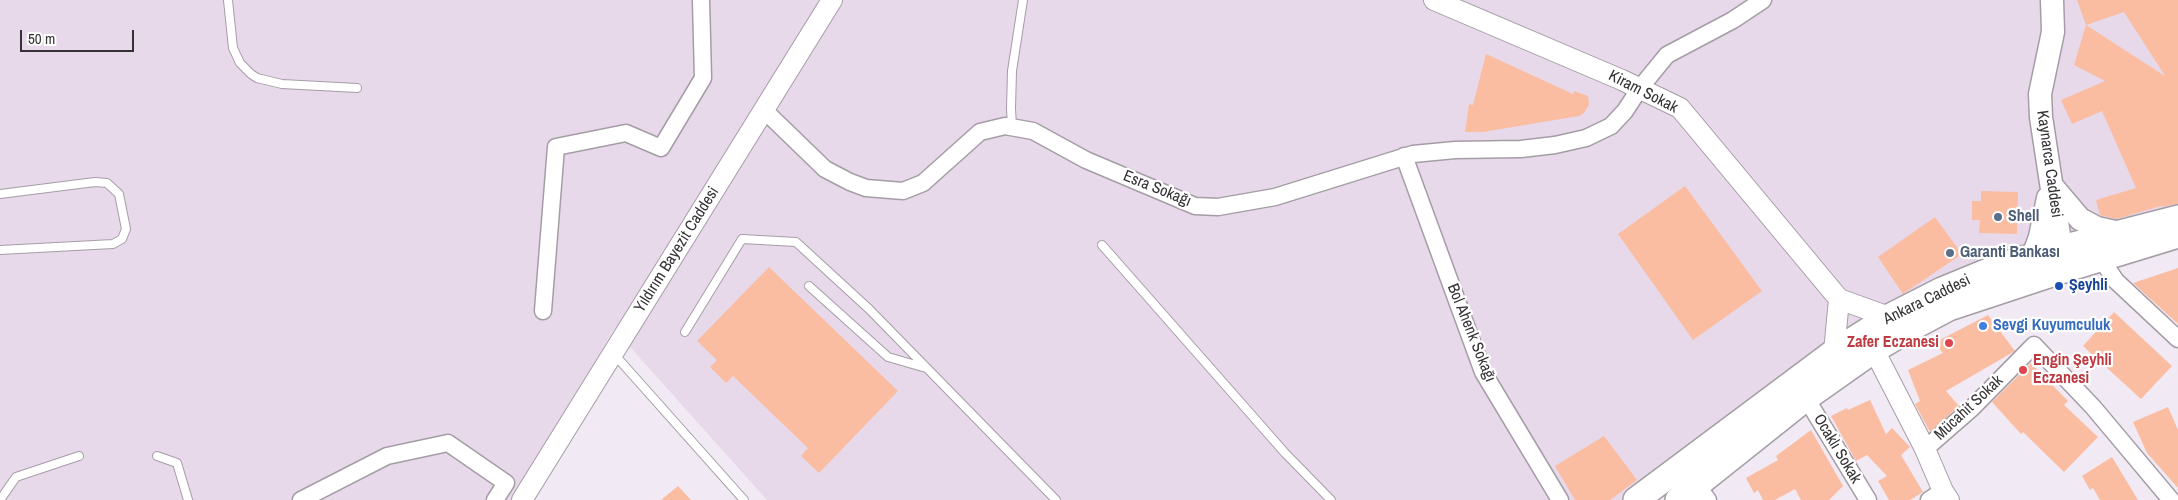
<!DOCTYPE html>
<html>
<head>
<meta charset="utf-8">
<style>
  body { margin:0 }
  #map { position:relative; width:2178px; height:500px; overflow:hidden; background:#f1e9f3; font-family:"Archivo Narrow",sans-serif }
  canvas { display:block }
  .scale { position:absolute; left:20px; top:30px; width:114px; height:22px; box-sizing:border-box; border:2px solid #353236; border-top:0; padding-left:6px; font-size:15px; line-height:18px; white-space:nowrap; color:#353236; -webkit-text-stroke:4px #fff; paint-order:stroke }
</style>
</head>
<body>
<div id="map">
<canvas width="2178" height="500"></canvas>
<div class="scale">50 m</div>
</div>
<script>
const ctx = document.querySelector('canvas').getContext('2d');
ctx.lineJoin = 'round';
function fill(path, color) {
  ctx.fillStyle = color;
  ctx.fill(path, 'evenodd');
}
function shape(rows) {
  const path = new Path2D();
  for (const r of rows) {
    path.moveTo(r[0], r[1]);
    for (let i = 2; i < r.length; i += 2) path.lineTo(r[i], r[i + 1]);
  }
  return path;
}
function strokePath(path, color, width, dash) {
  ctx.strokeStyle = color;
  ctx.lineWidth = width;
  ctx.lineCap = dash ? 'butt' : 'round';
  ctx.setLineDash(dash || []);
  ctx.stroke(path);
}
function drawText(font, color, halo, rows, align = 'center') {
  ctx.font = font + ' "Archivo Narrow",sans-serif';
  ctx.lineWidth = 4.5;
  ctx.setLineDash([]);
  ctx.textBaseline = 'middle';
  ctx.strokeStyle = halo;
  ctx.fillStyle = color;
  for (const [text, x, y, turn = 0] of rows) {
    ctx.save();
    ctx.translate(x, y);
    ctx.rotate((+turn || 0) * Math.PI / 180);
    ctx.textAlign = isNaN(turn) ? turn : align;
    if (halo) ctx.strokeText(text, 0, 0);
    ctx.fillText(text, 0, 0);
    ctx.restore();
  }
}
const built = shape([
  [0,0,2178,0,2178,210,2001,256,1628,500,767,500,614,329,517,500,0,500]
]);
const building = shape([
  [2077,0,2178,0,2178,204,2161,207,2161,206,2116,219,2100,215,2096,200,2136,188,2102,111,2072,124,2061,100,2105,81,2074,65,2086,25],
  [2124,12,2165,76,2086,25],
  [1486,54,1573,94,1574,91,1588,96,1589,105,1583,114,1579,116,1483,132,1465,132,1469,104,1473,105],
  [1685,186,1762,291,1693,340,1618,234],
  [1981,191,2018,192,2017,234,1979,233,1980,220,1972,220,1972,201,1981,201],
  [1935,217,1962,254,1903,294,1878,257],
  [769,267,898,391,819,473,801,456,808,448,733,376,726,383,710,367,717,360,697,341],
  [2178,268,2178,324,2133,283],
  [2114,312,2172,366,2141,399,2083,346],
  [1988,315,2015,351,1946,391,1959,406,1930,432,1915,404,1920,401,1908,370,1943,353,1934,343],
  [2031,363,2068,401,2064,405,2098,437,2064,472,2023,432,2021,434,1992,402],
  [1870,400,1886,434,1892,428,1910,447,1901,455,1923,492,1910,500,1889,500,1878,481,1887,476,1867,455,1856,461,1831,416,1847,408,1848,410],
  [2168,407,2178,430,2178,488,2147,453,2133,422],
  [1811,430,1843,486,1829,500,1801,500,1795,489,1775,500,1763,500,1758,490,1754,493,1746,478,1778,460,1776,456],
  [1604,436,1637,480,1610,500,1575,500,1555,466],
  [2112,457,2138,500,2100,500,2093,488,2090,490,2082,476],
  [678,486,691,500,661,500]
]);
const service = shape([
  [228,0,233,48,240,63,251,74,257,78,282,84,357,88],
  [1012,127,1011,108,1012,71,1023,0],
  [0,194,95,182,107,183,119,194,126,229,122,239,113,244,0,250],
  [1102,245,1285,453,1331,500],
  [809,286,888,357,926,368],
  [685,332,742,239,796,242,869,309,1056,500],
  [614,354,744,500],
  [157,456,177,463,188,500],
  [0,500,16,477,79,456]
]);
const minor = shape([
  [764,110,825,169,850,182,866,188,903,191,923,183,980,132,1005,126,1033,131,1086,160,1195,206,1218,207,1275,197,1413,154,1455,150,1521,149,1555,145,1586,138,1611,126,1625,111,1640,88,1667,55,1733,20,1763,0],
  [1404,156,1483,372,1560,500],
  [2101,259,2116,281,2178,339],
  [543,311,556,147,626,133,661,148,703,78,701,0],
  [1806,398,1868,500],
  [1925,449,1972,408,2034,345,2093,407,2171,500],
  [1697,485,1708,500],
  [301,500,387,456,448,443,506,483,495,500],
  [1929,500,1943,491]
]);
const tertiary = shape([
  [1434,0,1622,80,1680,108,1839,299],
  [1839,299,1889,317],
  [1874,350,1925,449,1943,491,1949,500],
  [1834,352,1839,299],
  [522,500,832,0]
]);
const secondary = shape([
  [2052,0,2053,32,2040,94,2041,117,2061,248,2066,265],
  [2052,186,2080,219,2097,228,2120,233],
  [2033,256,2040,237,2048,198]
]);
const primary = shape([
  [1636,500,1834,352,1889,317,1942,290,2003,265,2061,248,2178,218],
  [1678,500,1806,398,1874,350,1915,326,1949,308,2067,269,2178,235]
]);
const markers = [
  [1998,217,5,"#5c6f8a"],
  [1950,253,5,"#5c6f8a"],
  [2059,286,5,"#1a4fb4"],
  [1983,326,5,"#3f7fe0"],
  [1949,343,5,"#e0444e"],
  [2023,370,5,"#e0444e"]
];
const streetNames = [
  ["Kiram Sokak",1643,92,27],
  ["Kaynarca Caddesi",2049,164,82],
  ["Esra Sokağı",1157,189,22],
  ["Yıldırım Bayezit Caddesi",677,250,-58],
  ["Ankara Caddesi",1927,300,-26],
  ["Bol Ahenk Sokağı",1471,333,68],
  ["Mücahit Sokak",1969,408,-43],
  ["Ocaklı Sokak",1837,449,59]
];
const serviceNames = [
  ["Shell",2008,217],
  ["Garanti Bankası",1960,253]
];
const transitNames = [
  ["Şeyhli",2069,286]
];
const shopNames = [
  ["Sevgi Kuyumculuk",1993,326]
];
const healthNames = [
  ["Zafer Eczanesi",1939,343],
  ["Engin Şeyhli",2033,361,"left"],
  ["Eczanesi",2033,379,"left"]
];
fill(built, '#e7d9e9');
fill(building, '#fbbda2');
strokePath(service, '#a59da6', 10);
strokePath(minor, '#a59da6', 19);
strokePath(tertiary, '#a59da6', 22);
strokePath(secondary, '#a59da6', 25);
strokePath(primary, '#a59da6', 28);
strokePath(service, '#fff', 8);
strokePath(minor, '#fff', 16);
strokePath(tertiary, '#fff', 20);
strokePath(secondary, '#fff', 22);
strokePath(primary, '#fff', 25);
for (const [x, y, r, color] of markers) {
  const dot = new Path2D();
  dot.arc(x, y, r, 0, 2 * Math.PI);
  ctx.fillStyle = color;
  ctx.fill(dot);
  strokePath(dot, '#fff', 2);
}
drawText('16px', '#353236', '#fff', streetNames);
drawText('bold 16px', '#4e5e75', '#fff', serviceNames, 'left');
drawText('bold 16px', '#164399', '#fff', transitNames, 'left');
drawText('bold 16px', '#366cbe', '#fff', shopNames, 'left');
drawText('bold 16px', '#be3a42', '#fff', healthNames, 'right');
</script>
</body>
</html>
